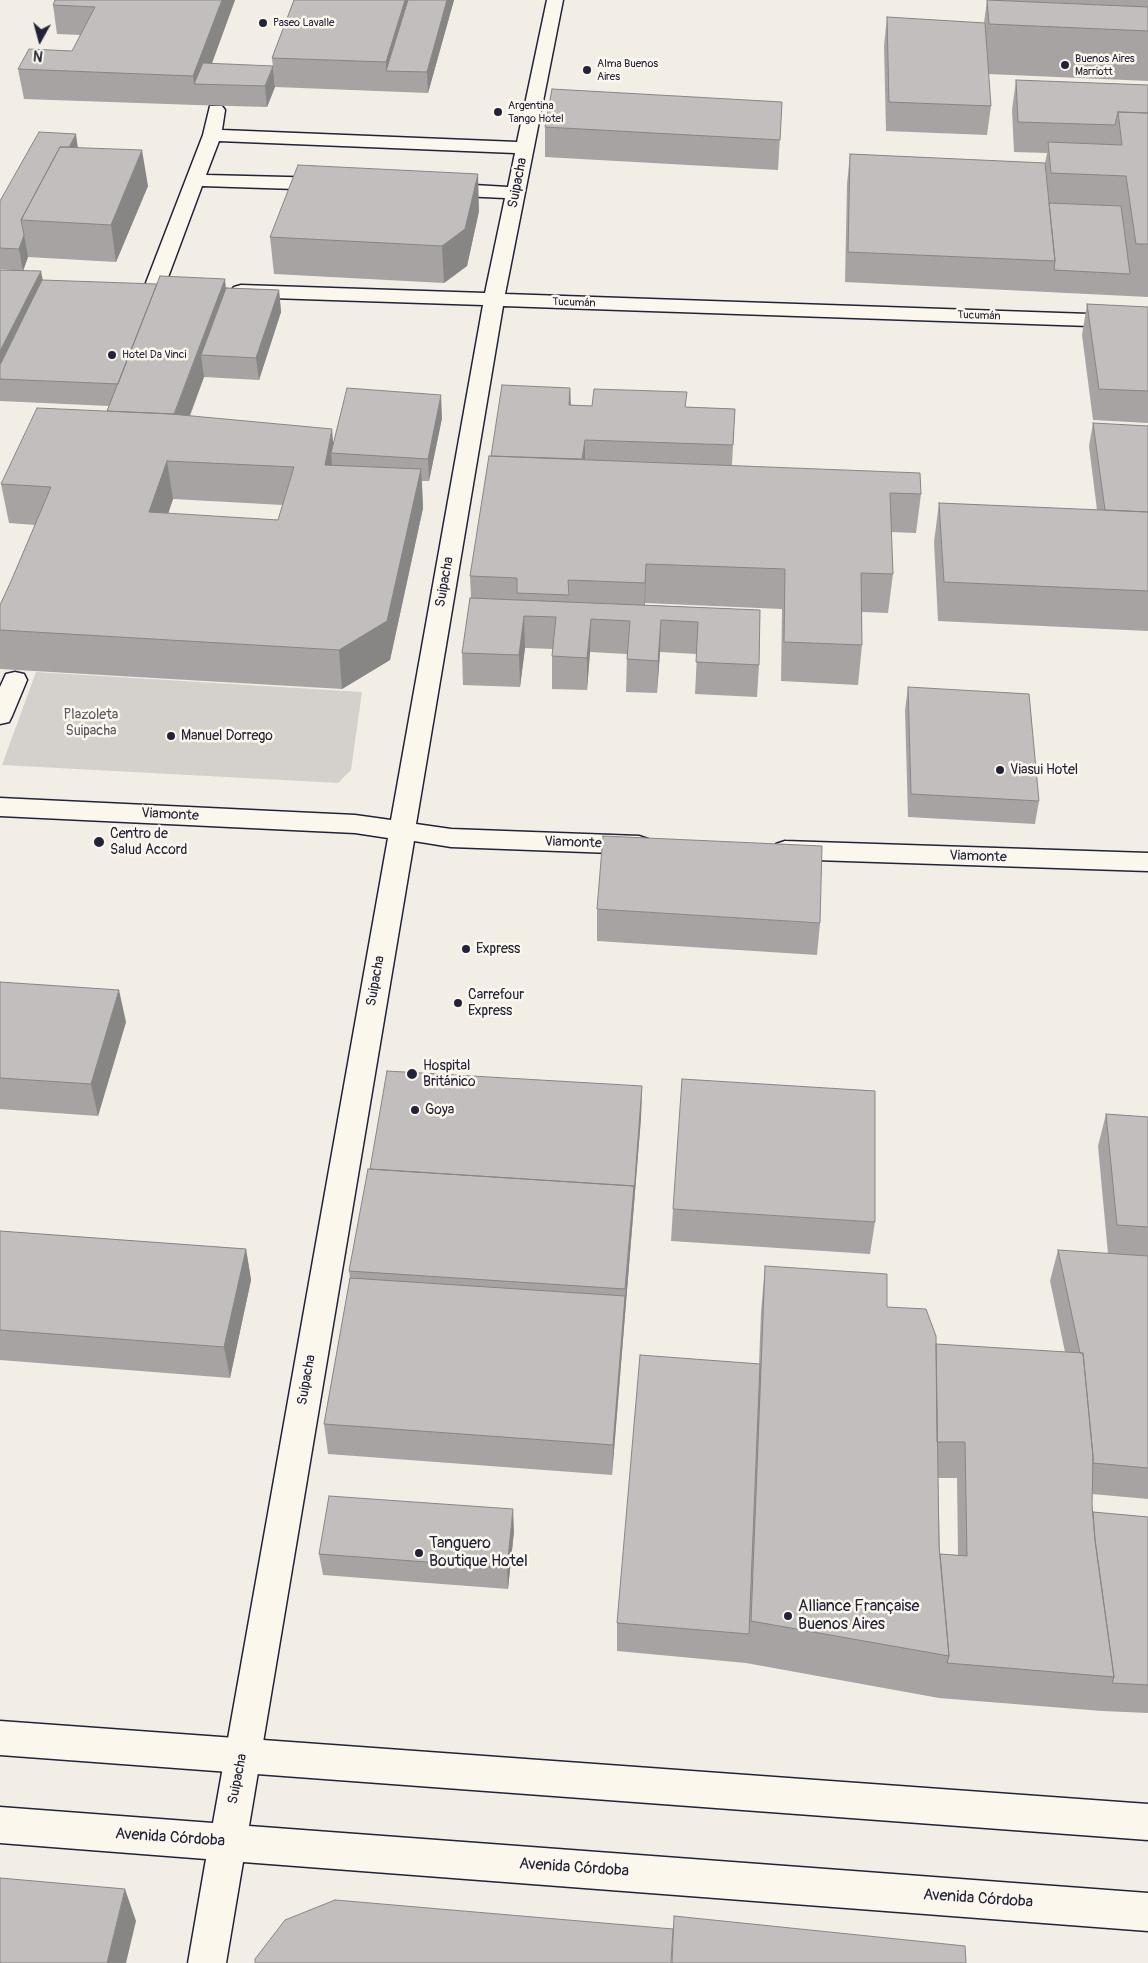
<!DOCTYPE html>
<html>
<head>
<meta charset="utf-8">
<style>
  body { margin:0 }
  #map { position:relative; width:1148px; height:1963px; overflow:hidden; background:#f2eee5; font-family:Pangolin,sans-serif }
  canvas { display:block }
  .north { position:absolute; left:15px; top:15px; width:50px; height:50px; -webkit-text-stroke:4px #fbf7ec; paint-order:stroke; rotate:187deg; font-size:14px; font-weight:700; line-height:20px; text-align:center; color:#22223b }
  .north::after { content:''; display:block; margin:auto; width:18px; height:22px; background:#22223b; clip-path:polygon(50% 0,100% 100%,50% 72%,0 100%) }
</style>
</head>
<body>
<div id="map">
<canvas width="1148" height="1963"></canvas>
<div class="north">N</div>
</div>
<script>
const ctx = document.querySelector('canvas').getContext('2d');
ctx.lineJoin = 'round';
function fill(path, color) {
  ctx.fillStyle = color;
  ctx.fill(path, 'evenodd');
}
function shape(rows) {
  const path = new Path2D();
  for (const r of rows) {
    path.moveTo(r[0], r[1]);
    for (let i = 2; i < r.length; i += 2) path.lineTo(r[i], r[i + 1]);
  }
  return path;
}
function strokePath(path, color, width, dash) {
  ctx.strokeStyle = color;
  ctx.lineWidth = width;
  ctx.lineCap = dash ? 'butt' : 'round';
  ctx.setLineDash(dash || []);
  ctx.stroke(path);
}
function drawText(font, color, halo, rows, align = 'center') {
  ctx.font = font + ' Pangolin,sans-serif';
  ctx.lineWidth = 5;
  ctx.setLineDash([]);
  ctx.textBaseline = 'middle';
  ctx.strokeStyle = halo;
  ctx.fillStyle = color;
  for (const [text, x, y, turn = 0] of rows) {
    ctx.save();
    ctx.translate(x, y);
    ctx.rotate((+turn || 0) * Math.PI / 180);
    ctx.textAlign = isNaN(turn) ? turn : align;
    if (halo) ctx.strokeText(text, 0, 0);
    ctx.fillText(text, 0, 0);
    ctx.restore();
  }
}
const green = shape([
  [36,672,362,692,351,770,338,783,2,765]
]);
const minor = shape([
  [547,0,563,0,505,294,1148,316,1148,328,503,306,416,824,451,829,639,836,648,839,652,845,648,851,639,854,451,847,414,841,249,1826,1148,1893,1148,1931,243,1862,226,1963,188,1963,206,1859,0,1843,0,1807,213,1823,388,838,355,833,0,816,0,798,355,815,391,820,483,305,241,297,234,295,231,291,234,287,241,285,485,293,505,198,440,195,433,193,431,189,433,185,440,183,508,187,515,153,219,141,206,175,327,178,334,180,336,184,334,188,327,190,202,186,164,288,161,292,154,294,147,292,144,288,203,135,210,106,222,106,225,110,222,130,517,142,547,0],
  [15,672,24,674,27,680,12,716,9,722,0,724,0,687,6,674,15,672],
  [785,841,1148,853,1148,871,785,859,776,856,772,850,776,844,785,841]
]);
const major = shape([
  [0,1721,1148,1804,1148,1840,0,1755,0,1721]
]);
const wall = shape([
  [55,0,235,0,212,63,275,87,267,107,196,105,24,99,18,69,72,51,81,35,57,34,53,5],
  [294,0,454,0,428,93,275,87,272,58],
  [987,0,1148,0,1148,81,988,74,991,106,987,135,886,131,884,46,887,17,984,23],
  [1016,80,1148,85,1148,297,845,282,847,184,850,154,1045,163,1047,153,1014,152,1012,110],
  [782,102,778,170,545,157,545,127],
  [78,148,148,186,116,262,28,257,23,271,42,280,279,290,281,312,259,380,204,377,190,416,333,444,442,418,429,481,422,481,423,508,390,660,342,689,0,669,0,605,12,579,35,525,9,523,1,484,107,411,109,406,0,401,0,270,11,270,0,269,0,201],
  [173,499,283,505,278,520,168,514],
  [479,211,467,266,444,283,274,274,270,237],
  [1087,304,1148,307,1148,423,1093,420,1082,335],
  [570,388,571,405,592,406,686,407,735,409,732,465,921,494,916,533,891,532,893,574,888,613,862,612,862,645,858,685,781,681,782,609,645,603,645,605,760,610,759,665,757,697,695,694,697,654,660,652,657,693,626,692,627,654,590,652,587,690,552,689,552,656,553,649,525,648,520,687,463,685,462,653,471,598,470,576],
  [1093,423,1148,426,1148,631,938,621,934,542,939,503,1097,510,1089,446],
  [908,687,1039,801,1035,824,908,817,905,710],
  [597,909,820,923,817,955,597,941],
  [0,982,126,1022,98,1116,0,1109],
  [642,1086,641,1118,612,1475,328,1454,324,1424,350,1278,349,1271,370,1169],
  [1106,1114,1148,1117,1148,1499,1092,1494,1092,1505,1093,1512,1148,1517,1148,1713,1102,1711,939,1698,746,1663,617,1651,617,1623,759,1364,761,1312,765,1266,887,1307,936,1344,1065,1352,1050,1281,1058,1250,1108,1254,1098,1146],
  [938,1478,957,1478,958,1555,940,1554],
  [673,1209,875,1222,870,1254,671,1241],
  [0,1231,246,1249,251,1280,230,1378,0,1360],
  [514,1531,508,1589,323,1575,319,1554]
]);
const shadedWall = shape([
  [222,0,235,0,204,85,194,84,193,76],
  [405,0,415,0,386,71,386,62],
  [447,0,454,0,428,93,427,72],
  [273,66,275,87,267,107,265,86],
  [76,134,79,156,32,221],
  [142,150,148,186,116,262,111,225],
  [478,174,479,211,467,266,444,283,442,246],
  [24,235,28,257,23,271,19,249],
  [41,271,47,302,0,369,0,351],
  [225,279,228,310,201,355,204,377,176,452,172,421],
  [279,290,281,312,259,380,256,358],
  [570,388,571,419,569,405],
  [441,395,442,418,429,481,428,459],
  [332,429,334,453,331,453,333,476,325,465],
  [585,440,585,471,582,466],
  [167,461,173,499,155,552,149,512],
  [421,469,423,508,390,660,342,689,339,650],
  [646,564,645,603,644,622,645,583],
  [524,616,525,648,520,687,519,655],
  [591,619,590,652,587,690,587,658],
  [661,620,660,652,657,693,658,661],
  [119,990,126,1022,98,1116,91,1084],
  [642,1086,641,1118,612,1475,613,1445],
  [246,1249,251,1280,230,1378,224,1347],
  [513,1509,514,1531,508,1589,507,1568],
  [125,1889,136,1921,126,1963,107,1963]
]);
const building = shape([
  [55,0,222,0,193,76,18,69,29,49,72,51,95,7,53,5,55,0],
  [294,0,405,0,386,62,272,58,294,0],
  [408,0,447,0,427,72,386,71,408,0],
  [987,0,1148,7,1148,31,989,24,987,0],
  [887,17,985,23,991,106,889,102,887,17],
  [203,63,273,66,265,86,194,84,203,63],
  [1016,80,1148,85,1148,113,1118,112,1115,125,1018,122,1016,80],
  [552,89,782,102,780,140,545,127,552,89],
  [1118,112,1148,113,1148,244,1136,244,1126,176,1051,173,1048,142,1122,145,1118,112],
  [39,132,76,134,69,147,60,147,21,220,24,235,19,249,0,248,0,201,39,132],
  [60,147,142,150,111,225,21,220,60,147],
  [850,154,1045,163,1055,261,848,252,850,154],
  [298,165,478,174,465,229,442,246,270,237,298,165],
  [1049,203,1121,206,1130,274,1054,270,1055,261,1049,203],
  [0,270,41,271,0,351,0,270],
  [160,276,225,279,174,414,107,411,160,276],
  [42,280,157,284,118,384,0,379,0,365,42,280],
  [226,288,279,290,256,358,201,355,226,288],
  [1087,304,1148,307,1148,391,1099,389,1087,304],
  [502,385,570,388,569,405,592,406,594,389,687,392,685,407,735,409,733,445,585,440,582,459,491,456,502,385],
  [347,388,441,395,428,459,331,453,347,388],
  [37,408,171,414,332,429,325,465,421,469,387,621,339,650,0,630,0,605,12,579,51,487,1,484,37,408],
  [167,461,294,467,278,520,149,512,167,461],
  [1093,423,1148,426,1148,512,1105,510,1093,423],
  [489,456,920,473,921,494,890,493,893,574,861,573,862,645,784,642,785,569,646,564,645,583,568,580,569,595,517,593,517,578,470,576,489,456],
  [939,503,1148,512,1148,591,944,582,939,503],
  [470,598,760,610,759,665,696,662,698,622,661,620,658,661,627,659,630,621,591,619,587,658,552,656,556,617,524,616,519,655,462,653,470,598],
  [908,687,1029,694,1039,801,911,794,908,687],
  [603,836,822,846,820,923,597,909,603,836],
  [0,982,119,990,91,1084,0,1078,0,982],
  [387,1071,642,1086,634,1193,634,1186,370,1169,387,1071],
  [682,1079,875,1091,875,1222,673,1209,682,1079],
  [1106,1114,1148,1117,1148,1227,1117,1225,1106,1114],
  [368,1169,634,1186,625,1289,349,1271,368,1169],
  [0,1231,246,1249,224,1347,0,1330,0,1231],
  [1058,1250,1148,1256,1148,1468,1093,1463,1093,1456,1083,1353,1080,1353,1058,1250],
  [765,1266,887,1274,887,1307,926,1309,936,1336,939,1546,949,1656,751,1621,765,1266],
  [350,1278,625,1296,613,1445,324,1424,350,1278],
  [936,1344,1083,1353,1093,1456,1092,1505,1095,1540,1114,1677,947,1663,949,1656,940,1554,967,1556,965,1442,937,1442,936,1344],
  [640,1355,760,1364,749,1634,617,1623,640,1355],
  [329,1496,513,1509,507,1568,319,1554,329,1496],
  [1093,1512,1148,1517,1148,1685,1112,1683,1114,1677,1095,1540,1093,1512],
  [0,1878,125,1889,107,1963,0,1963,0,1878],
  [335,1900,673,1929,671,1963,255,1963,255,1959,285,1920,335,1900],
  [674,1916,965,1946,966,1963,672,1963,674,1916]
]);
const markers = [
  [263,23,5,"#22223b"],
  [1065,65,5,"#22223b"],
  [587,70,5,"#22223b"],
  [498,112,5,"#22223b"],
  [112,355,5,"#22223b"],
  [171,736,5,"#22223b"],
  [1000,770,5,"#22223b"],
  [99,842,6,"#22223b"],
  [466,949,5,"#22223b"],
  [458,1003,5,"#22223b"],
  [412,1074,6,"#22223b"],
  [415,1110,5,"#22223b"],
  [419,1553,5,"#22223b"],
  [788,1616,5,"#22223b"]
];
const farPoinames = [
  ["Paseo Lavalle",273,23],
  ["Buenos Aires",1075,59],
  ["Marriott",1075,72],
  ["Alma Buenos",597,64],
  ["Aires",597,77],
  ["Argentina",508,106],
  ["Tango Hotel",508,119],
  ["Hotel Da Vinci",122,355]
];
const farStreetnames = [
  ["Tucumán",574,303,2],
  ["Tucumán",979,316,2]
];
const streetNames = [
  ["Suipacha",518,183,-79],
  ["Suipacha",445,582,-80],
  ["Viamonte",170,815,3],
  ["Viamonte",573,843,2],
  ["Viamonte",978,857,2],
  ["Suipacha",376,981,-80],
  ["Suipacha",307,1380,-80],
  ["Suipacha",238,1779,-79]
];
const parkNames = [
  ["Plazoleta",91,715],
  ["Suipacha",91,731]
];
const poiNames = [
  ["Manuel Dorrego",181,736],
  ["Viasui Hotel",1010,770],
  ["Centro de",110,834],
  ["Salud Accord",110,850],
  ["Express",476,949],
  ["Carrefour",468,995],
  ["Express",468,1011],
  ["Hospital",423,1066],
  ["Británico",423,1082],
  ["Goya",425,1110]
];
const nearPoinames = [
  ["Tanguero",429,1544],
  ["Boutique Hotel",429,1562],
  ["Alliance Française",798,1607],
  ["Buenos Aires",798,1625]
];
const nearStreetnames = [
  ["Avenida Córdoba",170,1838,4],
  ["Avenida Córdoba",574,1868,4],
  ["Avenida Córdoba",978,1899,4]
];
fill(green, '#d4d1cc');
strokePath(minor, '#22223b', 3);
strokePath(major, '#22223b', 3);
fill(minor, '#fbf7ec');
fill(major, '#fbf7ec');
fill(wall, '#a7a3a3');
fill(shadedWall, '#888585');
fill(building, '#c2bebe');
strokePath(building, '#888585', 1);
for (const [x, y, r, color] of markers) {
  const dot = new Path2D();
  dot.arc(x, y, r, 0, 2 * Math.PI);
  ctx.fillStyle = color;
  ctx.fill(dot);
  strokePath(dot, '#fbf7ec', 2);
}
drawText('11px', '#22223b', '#fbf7ec', farPoinames, 'left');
drawText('11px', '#22223b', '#fbf7ec', farStreetnames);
drawText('14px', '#22223b', '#fbf7ec', streetNames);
drawText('14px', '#575766', '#fbf7ec', parkNames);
drawText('14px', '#22223b', '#fbf7ec', poiNames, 'left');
drawText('16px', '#22223b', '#fbf7ec', nearPoinames, 'left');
drawText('16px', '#22223b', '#fbf7ec', nearStreetnames);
</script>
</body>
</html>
